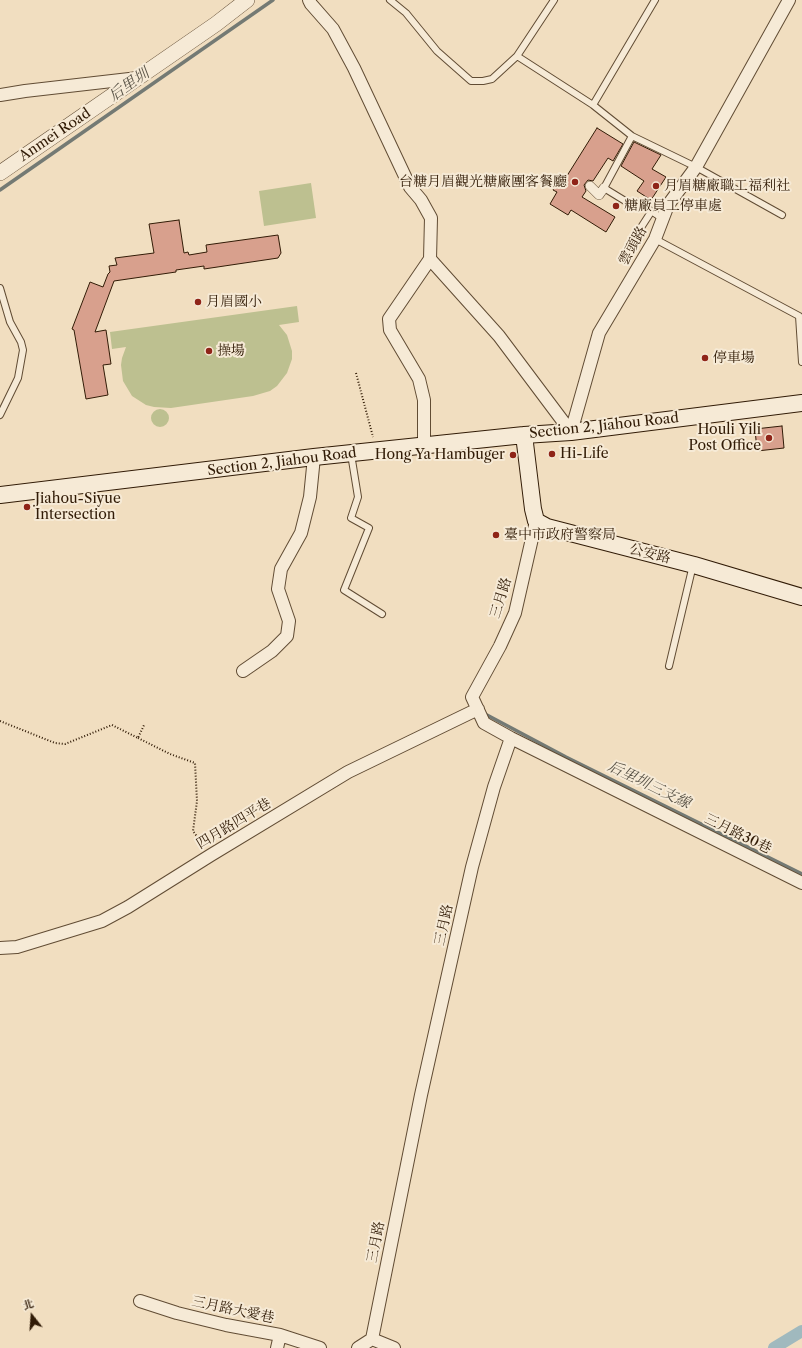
<!DOCTYPE html>
<html>
<head>
<meta charset="utf-8">
<style>
  body { margin:0 }
  #map { position:relative; width:802px; height:1348px; overflow:hidden; background:#f1dec0; font-family:"Libre Caslon Text","Noto Serif TC",serif }
  canvas { display:block }
  .north { position:absolute; left:12px; top:1296px; width:40px; height:40px; -webkit-text-stroke:3px #f6ead6; paint-order:stroke; rotate:343deg; font-size:11px; font-weight:700; line-height:16px; text-align:center; color:#311b06 }
  .north::after { content:''; display:block; margin:auto; width:14px; height:18px; background:#311b06; clip-path:polygon(50% 0,100% 100%,50% 72%,0 100%) }
</style>
</head>
<body>
<div id="map">
<canvas width="802" height="1348"></canvas>
<div class="north">北</div>
</div>
<script>
const ctx = document.querySelector('canvas').getContext('2d');
ctx.lineJoin = 'round';
function fill(path, color) {
  ctx.fillStyle = color;
  ctx.fill(path, 'evenodd');
}
function shape(rows) {
  const path = new Path2D();
  for (const r of rows) {
    if (r.length === 3) {
      path.moveTo(r[0] + r[2], r[1]);
      path.arc(r[0], r[1], r[2], 0, 2 * Math.PI);
      continue;
    }
    path.moveTo(r[0], r[1]);
    for (let i = 2; i < r.length; i += 2) path.lineTo(r[i], r[i + 1]);
  }
  return path;
}
function strokePath(path, color, width, dash) {
  ctx.strokeStyle = color;
  ctx.lineWidth = width;
  ctx.lineCap = dash ? 'butt' : 'round';
  ctx.setLineDash(dash || []);
  ctx.stroke(path);
}
function drawText(font, color, halo, rows, align = 'center') {
  ctx.font = font + ' "Libre Caslon Text","Noto Serif TC",serif';
  ctx.lineWidth = 4;
  ctx.setLineDash([]);
  ctx.textBaseline = 'middle';
  ctx.strokeStyle = halo;
  ctx.fillStyle = color;
  for (const [text, x, y, turn = 0] of rows) {
    ctx.save();
    ctx.translate(x, y);
    ctx.rotate((+turn || 0) * Math.PI / 180);
    ctx.textAlign = isNaN(turn) ? turn : align;
    if (halo) ctx.strokeText(text, 0, 0);
    ctx.fillText(text, 0, 0);
    ctx.restore();
  }
}
const green = shape([
  [311,183,316,218,264,226,259,191],
  [297,306,299,322,279,325,287,335,292,351,292,359,287,373,277,386,270,391,253,396,171,408,154,407,146,405,132,396,123,381,121,365,122,358,126,347,112,349,110,332],
  [160,418,9]
]);
const stream = shape([
  [0,190,273,0],
  [487,715,566,757,802,874]
]);
const canal = shape([
  [774,1348,802,1331]
]);
const building = shape([
  [597,128,623,144,613,161,608,158,593,181,588,180,584,185,586,191,582,197,615,217,606,232,571,210,568,215,550,204,557,192,553,190,561,177,565,179,597,128],
  [634,142,661,155,652,169,666,177,651,200,637,191,644,181,621,166,634,142],
  [179,220,184,253,188,252,189,255,207,252,206,245,278,235,281,253,278,258,204,269,204,266,176,270,176,272,114,281,95,332,106,330,111,364,103,365,108,395,86,399,74,330,72,329,90,282,103,287,108,274,110,272,109,266,117,265,115,258,154,253,149,224,179,220],
  [782,426,784,448,757,451,755,429,782,426]
]);
const path = shape([
  [356,373,373,437],
  [0,721,55,743,65,744,112,725,138,738,144,725],
  [138,738,170,754,195,763,197,801,193,831,204,846]
]);
const service = shape([
  [390,0,406,13,437,51,471,81,483,81,492,79,517,56,593,105,632,136,696,167,782,215],
  [517,56,554,0],
  [593,105,655,0],
  [632,136,604,188,635,207,638,202,663,219],
  [655,239,799,316],
  [631,243,651,212],
  [0,288,10,322,21,342,23,350,18,378,0,415],
  [802,318,799,316,802,362],
  [351,454,358,497,351,518,369,528,344,590,382,614],
  [669,666,693,565]
]);
const pedestrian = shape([
  [590,186,599,195,604,188]
]);
const minor = shape([
  [309,0,311,4,333,29,354,68,410,187,421,200,431,218,430,259,389,319,390,330,419,379,424,400,424,446],
  [0,95,25,91,138,78],
  [430,259,499,336,571,432],
  [571,432,599,333,655,239,668,205,696,167,789,0],
  [536,521,515,613,500,646,472,697,484,723,511,738,802,883],
  [243,671,272,651,287,636,289,621,278,589,281,569,301,533,310,497,314,457],
  [0,948,17,947,102,921,128,907,211,855,348,772,478,709],
  [140,1301,177,1313,226,1325,280,1335,320,1348],
  [372,1339,421,1095,472,867,494,787,511,738],
  [372,1339,394,1348],
  [277,1348,280,1335],
  [358,1348,372,1339]
]);
const tertiary = shape([
  [0,173,216,24,247,0]
]);
const secondary = shape([
  [524,435,533,509,536,521,547,527,694,565,802,597],
  [0,495,314,457,524,435,571,432,802,403]
]);
const markers = [
  [575,182,4,"#8f2418"],
  [656,186,4,"#8f2418"],
  [616,206,4,"#8f2418"],
  [198,302,4,"#8f2418"],
  [209,351,4,"#8f2418"],
  [705,358,4,"#8f2418"],
  [769,438,4,"#8f2418"],
  [552,454,4,"#8f2418"],
  [513,455,4,"#8f2418"],
  [27,507,4,"#8f2418"],
  [496,535,4,"#8f2418"]
];
const streetNames = [
  ["Anmei Road",55,135,-34],
  ["雲頭路",633,246,-61],
  ["Section 2, Jiahou Road",604,426,-6],
  ["Section 2, Jiahou Road",282,462,-7],
  ["公安路",650,554,14],
  ["三月路",501,598,-73],
  ["四月路四平巷",234,824,-31],
  ["三月路30巷",738,834,26],
  ["三月路",444,925,-78],
  ["三月路",376,1242,-79],
  ["三月路大愛巷",233,1310,12]
];
const poiNames = [
  ["台糖月眉觀光糖廠團客餐廳",567,182,"right"],
  ["月眉糖廠職工福利社",664,186],
  ["糖廠員工停車處",624,206],
  ["月眉國小",206,302],
  ["操場",217,351],
  ["停車場",713,358],
  ["Houli Yili",761,430,"right"],
  ["Post Office",761,446,"right"],
  ["Hi-Life",560,454],
  ["Hong Ya Hambuger",505,455,"right"],
  ["Jiahou-Siyue",35,499],
  ["Intersection",35,515],
  ["臺中市政府警察局",504,535]
];
const waterNames = [
  ["后里圳",129,85,-35],
  ["后里圳三支線",649,785,26]
];
fill(green, '#bdc090');
strokePath(stream, '#747a74', 3.5);
strokePath(canal, '#a0b9be', 12);
fill(building, '#d8a08d');
strokePath(building, '#311b06', 1);
strokePath(service, '#614c34', 8);
strokePath(pedestrian, '#614c34', 10);
strokePath(minor, '#614c34', 14);
strokePath(tertiary, '#614c34', 16);
strokePath(secondary, '#311b06', 18);
strokePath(path, '#311b06', 2, [1, 2]);
strokePath(service, '#f6ead6', 6);
strokePath(pedestrian, '#f6ead6', 9);
strokePath(minor, '#f6ead6', 12);
strokePath(tertiary, '#f6ead6', 15);
strokePath(secondary, '#f6ead6', 16);
for (const [x, y, r, color] of markers) {
  const dot = new Path2D();
  dot.arc(x, y, r, 0, 2 * Math.PI);
  ctx.fillStyle = color;
  ctx.fill(dot);
  strokePath(dot, '#f6ead6', 1.5);
}
drawText('14px', '#311b06', '#f6ead6', streetNames);
drawText('14px', '#311b06', '#f6ead6', poiNames, 'left');
drawText('italic 15px', '#585246', '#f6ead6', waterNames);
</script>
</body>
</html>
